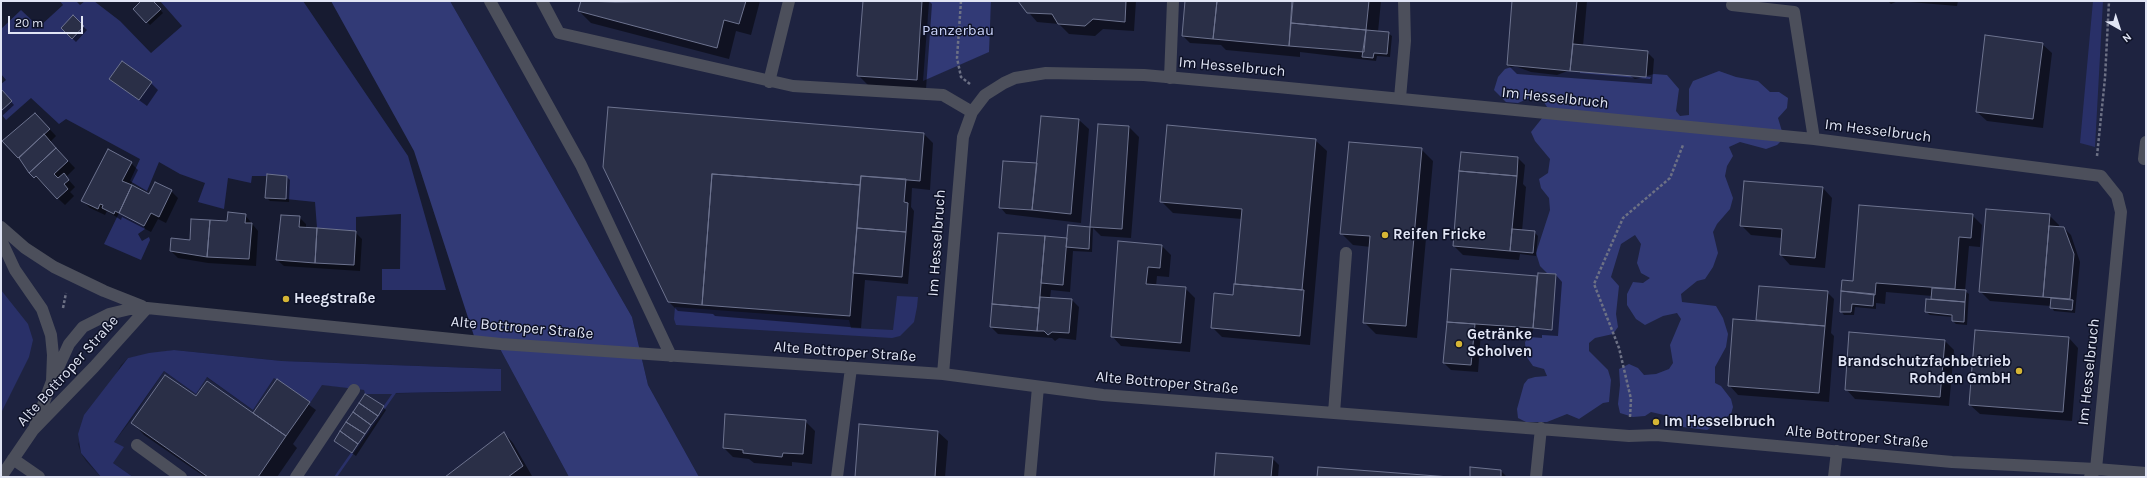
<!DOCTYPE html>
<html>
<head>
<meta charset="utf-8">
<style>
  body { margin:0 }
  #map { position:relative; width:2147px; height:478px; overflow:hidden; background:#171b31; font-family:Karla,sans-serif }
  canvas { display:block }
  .frame { position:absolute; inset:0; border:2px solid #e1e5f5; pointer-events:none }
  .north { position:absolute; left:2099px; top:8px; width:40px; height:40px; -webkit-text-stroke:3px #0e1227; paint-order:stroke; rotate:141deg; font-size:11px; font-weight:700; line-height:16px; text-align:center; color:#e1e5f5 }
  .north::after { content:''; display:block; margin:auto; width:14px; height:18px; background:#e1e5f5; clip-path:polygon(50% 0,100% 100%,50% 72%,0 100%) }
  .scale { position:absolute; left:8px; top:16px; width:75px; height:18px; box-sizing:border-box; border:2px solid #e1e5f5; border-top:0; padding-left:5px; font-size:12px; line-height:14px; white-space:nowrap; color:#e1e5f5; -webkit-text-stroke:3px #0e1227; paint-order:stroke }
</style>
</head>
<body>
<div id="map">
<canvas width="2147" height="478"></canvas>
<div class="frame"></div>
<div class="north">N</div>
<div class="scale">20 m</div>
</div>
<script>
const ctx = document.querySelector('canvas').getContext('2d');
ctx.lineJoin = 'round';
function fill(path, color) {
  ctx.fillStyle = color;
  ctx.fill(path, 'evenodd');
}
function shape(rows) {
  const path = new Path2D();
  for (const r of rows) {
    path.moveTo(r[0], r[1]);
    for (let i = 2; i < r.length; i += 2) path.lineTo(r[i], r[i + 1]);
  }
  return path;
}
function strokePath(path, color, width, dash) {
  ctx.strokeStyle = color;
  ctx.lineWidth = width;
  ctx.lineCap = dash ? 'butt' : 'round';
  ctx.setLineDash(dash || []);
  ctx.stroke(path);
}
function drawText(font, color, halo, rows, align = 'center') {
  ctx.font = font + ' Karla,sans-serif';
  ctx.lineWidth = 3;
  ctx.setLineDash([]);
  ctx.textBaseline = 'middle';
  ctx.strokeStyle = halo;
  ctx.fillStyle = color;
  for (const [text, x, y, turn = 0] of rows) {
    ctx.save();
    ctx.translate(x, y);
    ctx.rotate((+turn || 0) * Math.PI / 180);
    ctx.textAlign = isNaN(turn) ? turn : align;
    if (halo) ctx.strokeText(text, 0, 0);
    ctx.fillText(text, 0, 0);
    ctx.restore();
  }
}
const built = shape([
  [450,1,929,1,924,80,988,52,991,1,2146,1,2146,477,699,477,648,385,632,317],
  [1,227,25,248,147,307,499,347,569,477,133,477,113,463,113,443,132,419,164,371,196,394,206,377,253,410,274,378,364,390,365,394,501,391,501,369,282,361,174,350,128,358,121,365,78,444,81,453,86,461,101,477,1,477]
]);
const green = shape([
  [60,1,76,1,80,5,85,1,94,1,120,21,151,53,182,26,160,1,303,1,408,156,446,290,382,290,382,269,400,269,401,214,356,217,356,231,317,228,315,202,286,199,287,176,252,176,251,183,228,178,224,209,198,202,205,183,180,174,159,162,147,191,130,181,140,159,66,119,59,124,31,98,6,120,1,114,1,84,6,80,1,74,1,29,21,10,39,27,63,5],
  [2093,1,2103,1,2095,147,2080,143],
  [119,213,144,226,145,229,138,234,142,241,149,237,150,240,141,260,104,244],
  [1,290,28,324,33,340,29,357,1,413],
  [897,296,918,297,917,307,914,322,900,336,892,338,676,325,674,319,675,307,849,320,851,328,893,330],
  [174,350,282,361,501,369,501,391,396,393,337,477,334,477,392,394,365,394,364,390,322,385,310,403,274,378,253,410,207,377,196,394,164,371,114,442,124,447,113,463,133,477,101,477,81,453,78,434,84,415,128,358,149,353]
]);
const forest = shape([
  [331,1,450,1,632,317,648,385,699,477,569,477,499,347,474,336,414,151],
  [929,1,991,1,989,52,923,81],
  [1588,63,1624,72,1635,79,1654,74,1667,75,1679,89,1676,111,1680,116,1689,115,1689,89,1693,81,1719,71,1736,77,1758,81,1770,92,1779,92,1788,98,1787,108,1778,118,1784,138,1777,145,1766,149,1740,142,1729,147,1733,156,1727,166,1725,176,1733,198,1730,209,1717,224,1713,232,1718,253,1713,267,1705,279,1697,281,1681,294,1682,302,1716,306,1723,318,1728,334,1726,347,1715,367,1715,383,1721,386,1731,399,1733,407,1731,414,1707,430,1675,426,1664,415,1651,412,1645,416,1633,417,1620,413,1618,404,1620,385,1619,369,1629,364,1638,368,1644,375,1656,374,1669,369,1673,363,1670,345,1681,319,1677,313,1663,316,1645,325,1636,319,1627,305,1627,294,1633,282,1643,283,1650,278,1641,273,1637,263,1641,244,1635,235,1621,244,1611,277,1619,286,1616,314,1618,327,1613,334,1595,338,1589,343,1589,351,1608,370,1611,380,1609,402,1603,403,1579,419,1567,414,1547,422,1526,422,1518,418,1517,409,1524,384,1528,379,1535,377,1547,376,1544,369,1533,366,1526,356,1525,342,1531,335,1549,289,1547,273,1540,266,1536,253,1550,210,1549,198,1541,188,1539,179,1548,173,1550,159,1535,141,1531,132,1543,117,1547,107,1539,94,1518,103,1506,102,1494,90,1498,77,1505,69,1515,66,1531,72,1557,75]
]);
const shadow = shape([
  [143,1,152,1,163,13,150,25,134,9],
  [582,1,606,1,615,3,616,1,760,1,751,35,736,31,729,59,591,23,579,11],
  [864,1,929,1,932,4,926,89,868,85,858,75],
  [1019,1,1136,1,1134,31,1103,29,1095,36,1069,34,1059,24,1037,22],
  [1186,1,1381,1,1378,32,1388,33,1392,36,1390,57,1377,56,1376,61,1300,52,1300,57,1226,50,1221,45,1190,43,1183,36],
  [1513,1,1587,1,1583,46,1647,52,1654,59,1652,84,1517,74,1508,65],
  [1580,71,1651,77,1650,79,1580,73],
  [1888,1,1958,1,1957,6,1898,1,1891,4],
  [73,17,87,30,76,42,62,28],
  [2042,44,2052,53,2043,128,1987,121,1977,112],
  [110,79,151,83,158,90,147,106],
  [1,90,14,105,1,117],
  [1042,117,1079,120,1089,129,1081,223,1006,214,1000,207,1037,164],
  [42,121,56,136,50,142,75,168,66,177,75,187,70,192,74,196,65,205,30,172,4,141],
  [1099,125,1129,127,1139,137,1131,238,1101,236,1093,228,1092,252,1073,251,1070,292,1051,290,1050,298,1072,300,1079,307,1076,340,1059,338,1055,341,1052,338,998,334,991,327,1068,239,1069,226,1091,228],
  [924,134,933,143,930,190,912,188,911,207,914,211,908,284,865,280,861,328,715,316,713,314,678,311,668,301],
  [1315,140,1327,151,1310,345,1222,337,1212,327,1234,296,1242,219,1173,213,1161,201],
  [1421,149,1433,161,1417,338,1376,334,1364,322,1371,247,1353,245,1341,233],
  [1518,158,1525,165,1523,184,1526,187,1522,231,1534,232,1538,236,1536,256,1520,254,1519,260,1463,255,1454,246],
  [131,163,138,170,130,186,150,195,171,191,178,198,166,223,158,219,151,232,122,217,121,220,107,211,105,215,90,208,83,201],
  [287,177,290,180,289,202,270,201,266,197],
  [1823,188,1832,198,1825,268,1790,265,1781,255,1782,238,1751,235,1742,226],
  [245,215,258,231,256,266,208,263,178,258,171,251],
  [1972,215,1982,225,1980,247,1969,246,1965,291,1969,294,1967,325,1956,324,1953,321,1953,317,1930,315,1926,312,1932,296,1886,292,1885,304,1876,303,1876,309,1855,307,1854,315,1844,315,1841,311,1854,282],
  [2049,215,2059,225,2059,228,2064,228,2071,235,2080,262,2075,313,2054,311,2051,306,1990,301,1980,291],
  [299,217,306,224,306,228,355,232,362,239,360,271,284,266,277,260],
  [1119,242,1161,245,1171,255,1169,277,1157,276,1156,286,1185,288,1195,298,1190,352,1121,346,1112,336],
  [1452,270,1538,278,1556,275,1562,282,1558,336,1542,335,1542,338,1481,333,1478,372,1451,370,1444,363],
  [1827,292,1834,299,1831,333,1834,336,1829,402,1738,395,1729,385,1759,322,1757,320],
  [2069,338,2078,348,2072,421,1980,414,1970,405],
  [1944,340,1954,350,1949,406,1855,399,1846,389],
  [277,381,316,410,293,444,297,448,277,477,205,477,144,435,133,423,196,398,253,414],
  [383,407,386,410,356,456,339,444],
  [805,421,815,431,812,464,792,462,792,466,754,463,749,459,733,457,724,448],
  [938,432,948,441,945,477,856,477],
  [504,433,513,443,532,476,446,477],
  [1272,458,1279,465,1278,477,1215,477],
  [1501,471,1507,477,1471,477]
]);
const building = shape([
  [141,1,153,1,161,9,146,23,133,9,141,1],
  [581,1,615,2,746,1,739,24,724,20,717,48,578,11,581,1],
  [863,1,922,1,917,80,857,76,863,1],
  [1018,1,1126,1,1125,22,1093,19,1085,26,1058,24,1052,14,1027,13,1018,1],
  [1185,1,1217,1,1213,39,1182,36,1185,1],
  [1217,1,1292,1,1289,46,1213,39,1217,1],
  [1293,1,1369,1,1366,30,1291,23,1293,1],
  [1512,1,1577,1,1570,71,1507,65,1512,1],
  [73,15,84,26,72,39,61,28,73,15],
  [1291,23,1366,30,1364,52,1289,46,1291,23],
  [1366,30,1389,32,1387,54,1374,53,1373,58,1362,57,1366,30],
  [1985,35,2043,43,2033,119,1976,112,1985,35],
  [1573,44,1648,51,1646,77,1570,71,1573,44],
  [122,61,152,82,139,100,109,79,122,61],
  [1,89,12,101,1,111,1,89],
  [608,107,924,133,920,181,861,176,860,185,712,174,702,305,668,302,603,167,608,107],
  [35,113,50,129,18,158,2,141,35,113],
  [1041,116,1079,119,1071,214,1032,210,1041,116],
  [1098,124,1129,126,1122,229,1090,227,1098,124],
  [1167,125,1316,139,1302,290,1235,284,1242,209,1160,202,1167,125],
  [44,134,56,148,29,173,19,158,44,134],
  [1349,142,1422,148,1406,326,1363,323,1370,236,1340,234,1349,142],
  [56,148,68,161,54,174,58,178,64,173,69,180,64,184,68,189,57,199,36,176,34,178,29,173,56,148],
  [108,149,132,162,122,181,132,185,119,213,115,211,114,214,102,208,103,205,100,204,98,209,81,201,108,149],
  [1461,152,1518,157,1517,176,1459,171,1461,152],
  [1003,161,1037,163,1032,210,999,208,1003,161],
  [1459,171,1517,176,1510,251,1453,246,1459,171],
  [267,174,287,176,286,199,265,198,267,174],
  [712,174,860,185,850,316,702,305,712,174],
  [861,176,906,179,904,202,908,203,906,232,857,228,861,176],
  [1744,181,1823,187,1815,258,1780,255,1782,229,1740,226,1744,181],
  [155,182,172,190,159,217,151,213,144,226,119,213,132,185,149,194,155,182],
  [1859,205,1973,214,1971,238,1959,237,1955,289,1876,283,1875,295,1841,291,1842,280,1853,281,1859,205],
  [1986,209,2050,214,2043,297,1979,292,1986,209],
  [228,212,246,214,245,223,252,223,249,259,207,257,210,220,227,221,228,212],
  [281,215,300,216,299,227,317,228,315,263,276,260,281,215],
  [191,219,210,220,207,257,170,251,171,238,190,240,191,219],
  [1068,225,1090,227,1089,249,1066,247,1068,225],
  [2049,226,2064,227,2074,254,2070,299,2043,297,2049,226],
  [317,228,356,231,354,265,315,263,317,228],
  [857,228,906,232,902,277,853,273,857,228],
  [1512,229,1535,231,1533,253,1510,251,1512,229],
  [998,233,1045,236,1039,308,992,304,998,233],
  [1045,236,1067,238,1063,285,1041,283,1045,236],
  [1118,241,1162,245,1160,268,1148,267,1146,284,1186,287,1181,343,1111,337,1118,241],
  [1451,269,1537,276,1533,328,1447,322,1451,269],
  [1538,273,1556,274,1552,330,1533,328,1538,273],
  [1234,284,1304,290,1300,336,1211,328,1214,293,1233,295,1234,284],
  [1759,286,1828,291,1825,326,1756,320,1759,286],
  [1932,288,1966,290,1965,302,1931,299,1932,288],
  [1841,291,1874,294,1873,306,1852,304,1851,312,1840,312,1841,291],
  [1040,297,1072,299,1069,333,1052,332,1048,335,1044,331,1037,331,1040,297],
  [2051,298,2073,300,2072,310,2050,308,2051,298],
  [1926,299,1965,302,1964,322,1952,321,1952,315,1925,312,1926,299],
  [992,304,1039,308,1037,331,990,327,992,304],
  [1733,319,1825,326,1819,393,1728,386,1733,319],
  [1447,322,1475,324,1471,365,1443,363,1447,322],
  [1975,330,2069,337,2063,412,1969,405,1975,330],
  [1849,332,1945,340,1940,397,1845,390,1849,332],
  [165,375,196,396,207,381,286,436,258,477,208,477,131,423,165,375],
  [277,379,310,402,286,436,253,413,277,379],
  [365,394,384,406,378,416,359,403,365,394],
  [359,403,378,416,371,425,353,412,359,403],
  [353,412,371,425,365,434,346,422,353,412],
  [725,414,806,420,803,454,783,453,782,457,743,453,743,450,723,448,725,414],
  [346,422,365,434,358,444,340,431,346,422],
  [859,424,938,431,935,477,855,477,859,424],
  [340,431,358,444,352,453,334,441,340,431],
  [504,432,523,466,508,477,445,477,504,432],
  [1216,453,1273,457,1271,477,1214,477,1216,453],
  [1318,467,1450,477,1317,477,1318,467],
  [1470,467,1501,470,1501,477,1470,477,1470,467]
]);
const path = shape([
  [961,1,957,58,961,77,970,84],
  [2097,156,2105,78,2109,1],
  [63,308,66,293],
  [1630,417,1631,399,1619,348,1594,284,1623,218,1670,178,1683,145]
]);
const minor = shape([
  [490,1,581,165,671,356],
  [542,1,559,33,793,86,943,95,972,112],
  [1732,5,1794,12,1814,139],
  [1170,78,1173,1],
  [769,82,789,1],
  [1400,98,1405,41,1404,1],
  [2144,159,2146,142],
  [1,227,25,248,54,267,104,291,142,306],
  [1,240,15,270,42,309,51,335,53,355,52,381,35,426],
  [943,374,963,137,972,112,985,95,1004,83,1015,78,1046,73,1144,75,1278,87,1814,139,2101,176,2117,196,2121,212,2096,469,2090,477],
  [52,381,69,344,83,327,109,314,130,309,147,308,501,344,943,374,1103,395,1629,436,1656,435,1952,462,2096,469,2146,473],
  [1334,413,1346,253],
  [137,445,181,477],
  [13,459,39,477],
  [1,477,33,430,94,367,147,308],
  [296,477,354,390],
  [837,477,851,368],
  [1030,477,1038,387],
  [1536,477,1541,428],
  [1834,477,1837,451]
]);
const markers = [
  [1385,235,4,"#d5b535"],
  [286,299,4,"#d5b535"],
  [1459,344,4,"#d5b535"],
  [2019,371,4,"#d5b535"],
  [1656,422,4,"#d5b535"]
];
const parkNames = [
  ["Panzerbau",958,31]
];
const streetNames = [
  ["Im Hesselbruch",1232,67,5],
  ["Im Hesselbruch",1555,98,6],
  ["Im Hesselbruch",1878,131,7],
  ["Im Hesselbruch",937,243,-86],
  ["Alte Bottroper Straße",522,328,5],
  ["Alte Bottroper Straße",845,352,4],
  ["Alte Bottroper Straße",68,371,-48],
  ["Im Hesselbruch",2089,372,-84],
  ["Alte Bottroper Straße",1167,383,5],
  ["Alte Bottroper Straße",1857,437,5]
];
const poiNames = [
  ["Reifen Fricke",1393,235],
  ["Heegstraße",294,299],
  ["Getränke",1467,335],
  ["Scholven",1467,352],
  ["Brandschutzfachbetrieb",2011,362,"right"],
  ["Rohden GmbH",2011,379,"right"],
  ["Im Hesselbruch",1664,422]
];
fill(built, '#1e2340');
fill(green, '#293068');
fill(forest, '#323a76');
fill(shadow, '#0007');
fill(building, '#2a2f47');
strokePath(building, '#6d738f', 1);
strokePath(path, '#6d7185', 2.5, [3, 2]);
strokePath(minor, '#4c4f5b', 12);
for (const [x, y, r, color] of markers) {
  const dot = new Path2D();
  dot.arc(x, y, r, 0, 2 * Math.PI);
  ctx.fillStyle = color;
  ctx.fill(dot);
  strokePath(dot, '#0e1227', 1.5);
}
drawText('15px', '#ccd5fb', '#0e1227', parkNames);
drawText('15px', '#e1e5f5', '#0e1227', streetNames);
drawText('bold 15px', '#e1e5f5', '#0e1227', poiNames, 'left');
</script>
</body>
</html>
